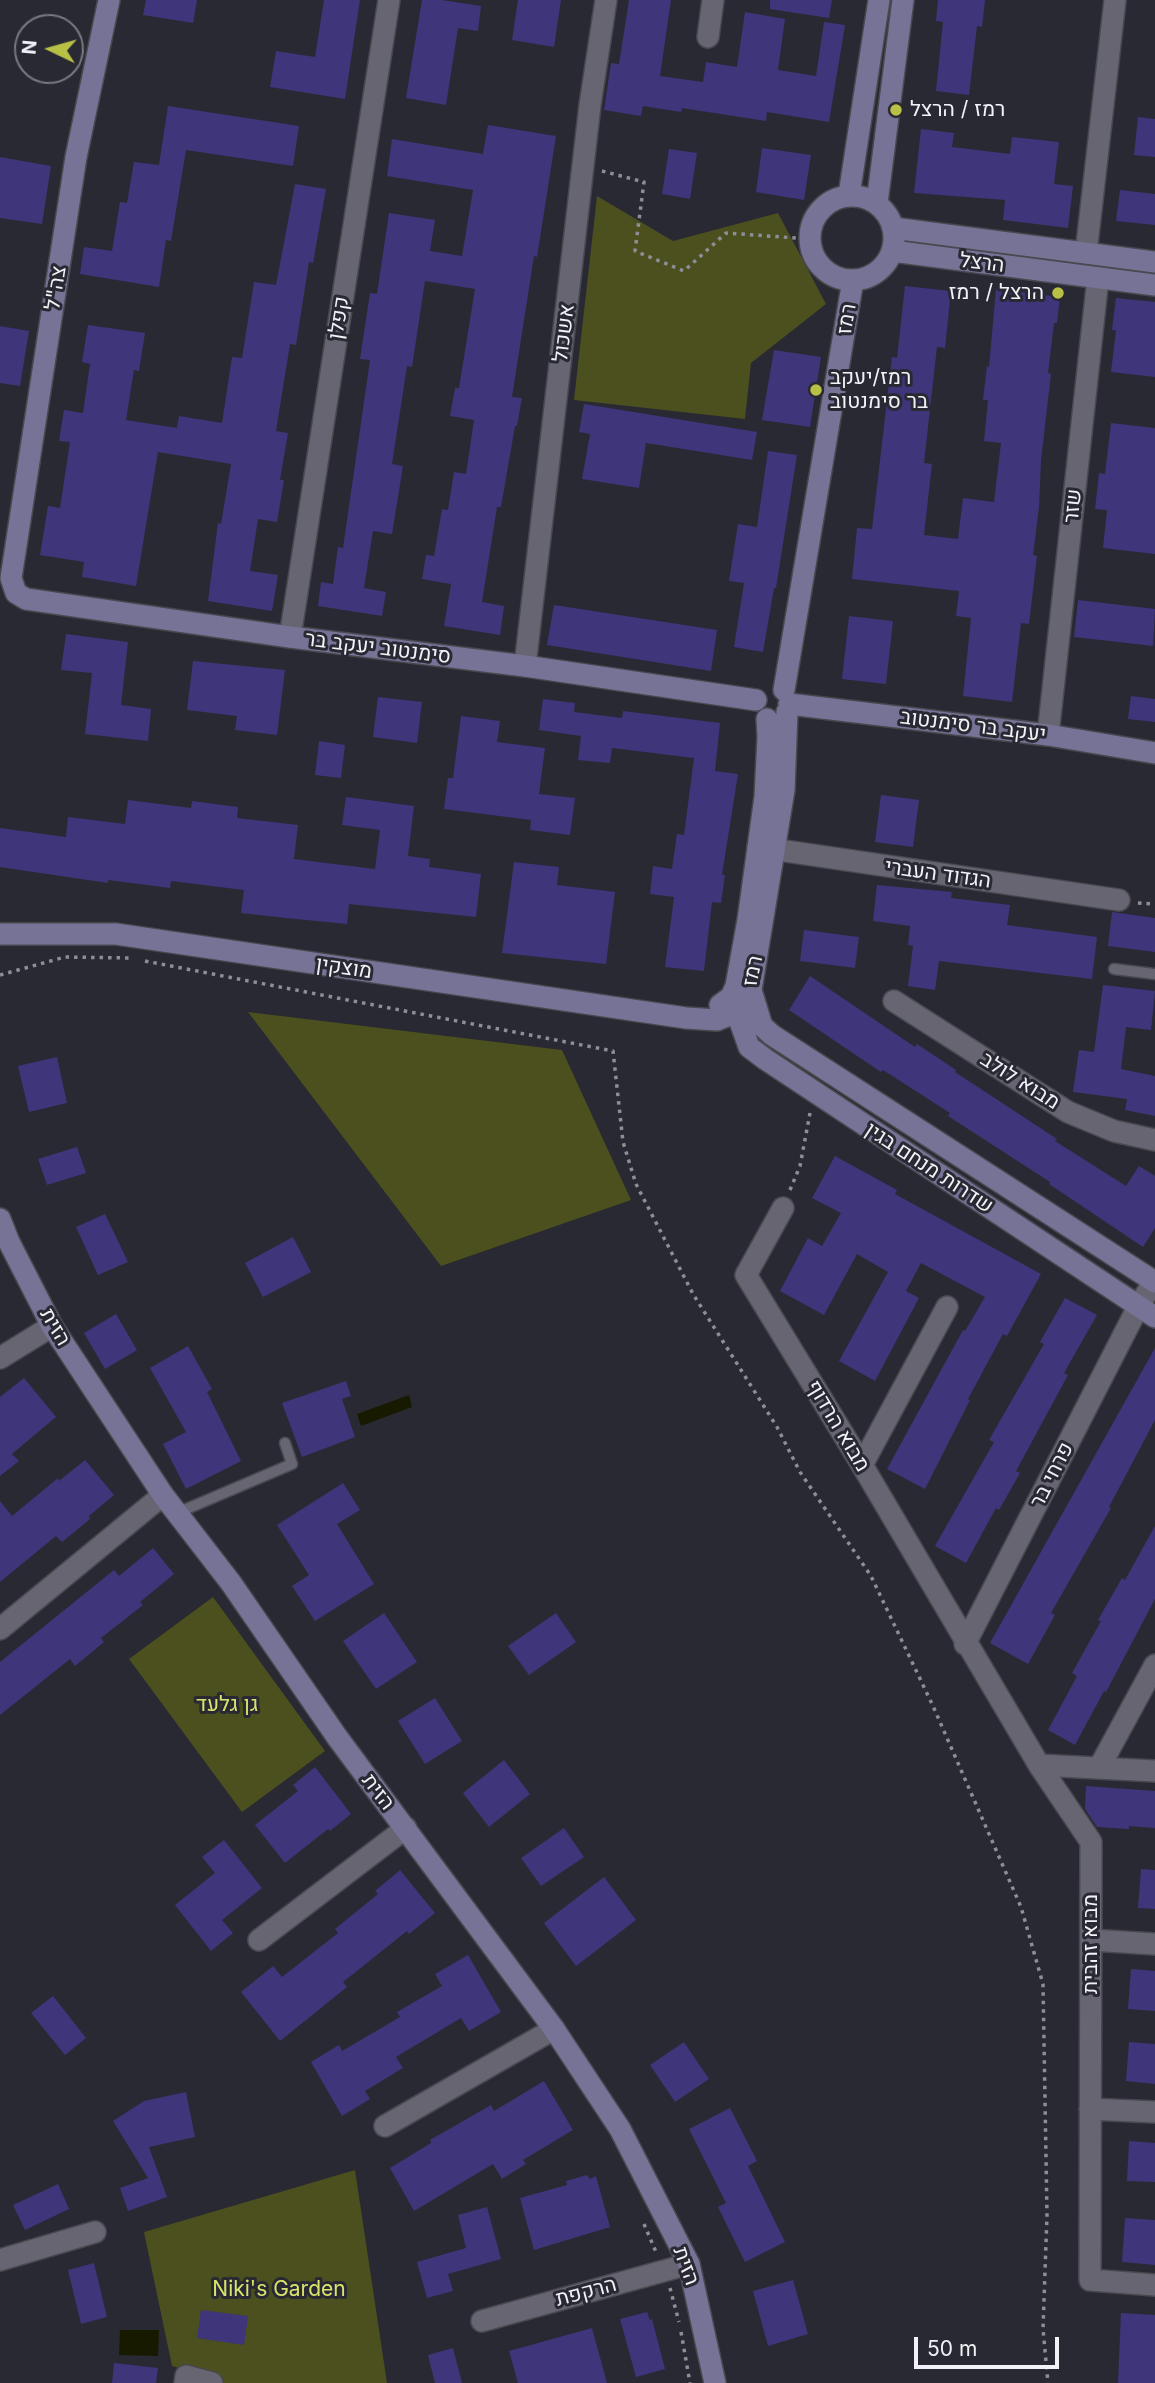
<!DOCTYPE html>
<html>
<head>
<meta charset="utf-8">
<style>
  body { margin:0 }
  #map { position:relative; width:1155px; height:2383px; overflow:hidden; background:#292933; font-family:Inter,sans-serif }
  canvas { display:block }
  .north { position:absolute; left:14px; top:14px; width:70px; height:70px; box-sizing:border-box; background:#292933; border:2px solid #797981; border-radius:50%; rotate:275deg; font-size:19px; font-weight:700; line-height:28px; text-align:center; color:#f1f1f7 }
  .north::after { content:''; display:block; margin:auto; width:24px; height:32px; background:#b9c046; clip-path:polygon(50% 0,100% 100%,50% 72%,0 100%) }
  .scale { position:absolute; left:914px; top:2337px; width:145px; height:32px; box-sizing:border-box; border:4px solid #f1f1f7; border-top:0; padding-left:9px; font-size:21px; line-height:24px; white-space:nowrap; color:#f1f1f7; -webkit-text-stroke:5px #292933; paint-order:stroke }
</style>
</head>
<body>
<div id="map">
<canvas width="1155" height="2383"></canvas>
<div class="north">N</div>
<div class="scale">50 m</div>
</div>
<script>
const ctx = document.querySelector('canvas').getContext('2d');
ctx.lineJoin = 'round';
function fill(path, color) {
  ctx.fillStyle = color;
  ctx.fill(path, 'evenodd');
}
function shape(rows) {
  const path = new Path2D();
  for (const r of rows) {
    if (r.length === 3) {
      path.moveTo(r[0] + r[2], r[1]);
      path.arc(r[0], r[1], r[2], 0, 2 * Math.PI);
      continue;
    }
    path.moveTo(r[0], r[1]);
    for (let i = 2; i < r.length; i += 2) path.lineTo(r[i], r[i + 1]);
  }
  return path;
}
function strokePath(path, color, width, dash) {
  ctx.strokeStyle = color;
  ctx.lineWidth = width;
  ctx.lineCap = dash ? 'butt' : 'round';
  ctx.setLineDash(dash || []);
  ctx.stroke(path);
}
function drawText(font, color, halo, rows, align = 'center') {
  ctx.font = font + ' Inter,Heebo,sans-serif';
  ctx.lineWidth = 6;
  ctx.setLineDash([]);
  ctx.textBaseline = 'middle';
  ctx.strokeStyle = halo;
  ctx.fillStyle = color;
  for (const [text, x, y, turn = 0] of rows) {
    ctx.save();
    ctx.translate(x, y);
    ctx.rotate((+turn || 0) * Math.PI / 180);
    ctx.textAlign = isNaN(turn) ? turn : align;
    if (halo) ctx.strokeText(text, 0, 0);
    ctx.fillText(text, 0, 0);
    ctx.restore();
  }
}
const green = shape([
  [597,196,673,241,778,213,826,304,751,363,745,419,574,400],
  [248,1012,562,1050,631,1200,441,1266],
  [213,1597,325,1751,242,1812,129,1659],
  [355,2170,387,2383,216,2383,215,2378,172,2366,144,2232]
]);
const water = shape([
  [409,1395,412,1407,361,1426,357,1414],
  [120,2330,159,2330,158,2356,119,2355]
]);
const building = shape([
  [146,0,197,0,193,23,143,15],
  [324,0,360,0,345,99,270,87,276,51,315,57],
  [422,0,442,0,481,6,478,31,458,28,446,105,406,98],
  [518,0,561,0,554,47,512,40],
  [629,0,671,0,660,76,703,82,706,62,737,67,745,12,785,19,778,70,816,76,824,22,845,25,829,122,767,112,766,121,682,108,681,112,643,106,641,116,604,110,611,63,619,64],
  [770,0,832,0,829,18,770,9],
  [938,0,985,0,982,27,977,26,969,95,936,91,943,22,936,21],
  [168,106,299,126,293,166,186,150,171,241,166,240,159,287,80,274,84,247,112,251,120,202,127,203,134,162,159,165],
  [1138,117,1155,119,1155,157,1134,155],
  [488,125,556,136,537,257,534,256,512,397,522,398,517,426,515,426,501,507,497,507,482,602,504,606,500,635,444,626,451,584,422,579,426,555,434,556,442,509,448,510,454,472,466,474,474,420,450,416,455,388,459,388,475,289,425,281,412,367,407,366,392,464,403,466,392,534,373,531,364,588,386,592,382,616,318,606,321,582,333,584,338,547,343,548,370,360,360,359,370,293,377,294,389,213,435,220,430,251,462,256,473,190,387,176,392,139,483,154],
  [921,129,954,133,952,147,1010,154,1012,137,1059,142,1054,184,1073,186,1068,228,1003,220,1005,200,914,193],
  [762,148,811,155,804,200,756,192],
  [669,149,697,153,690,199,662,194],
  [0,157,51,166,42,224,0,218],
  [295,184,326,189,313,263,309,262,296,345,290,344,276,431,288,433,280,480,284,480,277,522,258,519,250,571,278,575,272,611,208,601,218,523,221,524,231,464,158,452,136,586,82,577,84,562,40,555,48,506,60,508,70,442,59,441,64,410,83,413,90,364,82,362,88,325,145,333,139,371,134,370,126,420,177,428,179,416,222,423,232,357,242,358,254,282,276,285],
  [1120,190,1155,194,1155,225,1116,221],
  [905,286,951,291,945,348,937,347,924,463,932,464,924,535,958,539,963,498,994,502,1001,443,984,441,988,400,983,400,987,366,989,367,996,289,1060,297,1057,323,1054,323,1048,373,1051,374,1041,460,1039,507,1033,555,1037,556,1029,624,1021,623,1012,702,963,696,971,618,956,616,959,591,852,579,857,528,872,529,892,357,897,358],
  [1116,298,1155,302,1155,377,1111,372,1116,330,1112,330],
  [0,326,29,331,20,386,0,383],
  [774,350,821,357,810,427,762,420],
  [584,404,757,432,752,460,646,443,639,488,582,479,590,434,579,432],
  [1111,423,1155,428,1155,554,1103,548,1107,510,1095,509,1099,473,1105,474],
  [768,451,797,455,776,588,774,588,763,652,734,647,744,583,729,581,738,524,757,527],
  [1078,600,1155,609,1153,646,1074,637],
  [554,605,717,630,711,671,547,645],
  [849,616,893,621,886,684,842,679],
  [66,634,128,642,121,705,151,709,148,741,85,734,92,673,61,670],
  [193,661,285,670,277,735,235,730,237,716,187,710],
  [1131,696,1155,699,1155,722,1128,719],
  [378,697,422,702,417,743,373,737],
  [543,699,575,703,574,712,622,718,623,711,720,723,715,771,738,774,722,875,725,875,721,903,712,902,704,971,665,967,674,897,650,894,653,866,672,869,677,834,684,835,694,758,612,748,610,763,578,760,581,736,539,730],
  [461,716,500,721,497,742,545,748,539,794,575,798,570,835,530,830,531,820,444,809,448,778,453,778],
  [319,741,345,745,341,778,315,775],
  [881,795,919,800,913,847,875,842],
  [346,797,414,806,408,856,430,859,429,867,481,874,476,917,349,904,347,924,286,918,241,913,244,890,171,881,170,888,108,880,108,883,0,867,0,828,66,837,68,817,125,824,128,800,191,808,192,801,238,807,237,818,298,825,294,859,375,869,380,830,342,825],
  [514,862,559,867,557,885,615,892,606,964,502,953],
  [877,885,952,892,951,898,1010,905,1007,925,1097,937,1092,979,939,961,935,990,908,986,913,946,908,945,910,926,873,921],
  [1112,912,1155,918,1155,952,1108,946],
  [804,930,859,937,855,968,800,961],
  [810,976,915,1047,917,1044,956,1070,955,1072,1057,1139,1055,1141,1126,1186,1139,1166,1155,1176,1155,1228,1143,1247,1049,1184,1050,1182,948,1116,950,1113,883,1070,881,1072,789,1010],
  [1103,985,1155,991,1151,1030,1126,1027,1121,1069,1155,1076,1155,1116,1125,1110,1127,1099,1073,1092,1079,1050,1094,1052],
  [57,1057,67,1103,29,1112,18,1066],
  [77,1147,86,1173,47,1185,38,1159],
  [835,1156,897,1190,895,1194,1041,1274,1007,1336,1003,1334,968,1399,970,1400,925,1489,887,1469,963,1330,965,1331,985,1297,921,1263,906,1291,919,1298,875,1381,839,1361,888,1272,857,1254,824,1315,780,1291,808,1238,822,1246,841,1213,812,1198],
  [105,1214,128,1262,98,1275,76,1227],
  [293,1237,311,1272,263,1297,245,1263],
  [1065,1298,1097,1315,1064,1373,1068,1375,1016,1471,1020,1473,999,1510,996,1508,966,1563,935,1546,994,1442,989,1440,1044,1344,1040,1342],
  [116,1314,137,1350,105,1369,84,1333],
  [188,1346,212,1389,207,1392,241,1461,186,1489,163,1444,186,1432,150,1368],
  [1155,1348,1155,1420,1109,1507,1111,1508,1051,1613,1055,1615,1028,1664,990,1643],
  [24,1378,56,1417,12,1454,19,1461,0,1476,0,1397],
  [346,1381,351,1396,342,1399,355,1437,302,1457,282,1403],
  [85,1460,114,1495,89,1516,90,1519,62,1542,56,1536,0,1582,0,1501,12,1516,58,1478,59,1481],
  [343,1483,360,1510,337,1524,374,1584,315,1621,292,1586,309,1575,277,1525],
  [1155,1526,1155,1599,1106,1692,1104,1691,1075,1745,1048,1730,1077,1676,1072,1673,1101,1621,1098,1620,1122,1578,1125,1580],
  [153,1548,174,1574,140,1602,143,1605,101,1638,104,1642,75,1666,70,1659,0,1715,0,1662,114,1570,119,1576],
  [384,1613,417,1662,376,1689,343,1641],
  [556,1613,576,1642,529,1675,508,1646],
  [435,1698,462,1741,425,1764,398,1721],
  [504,1760,530,1794,489,1827,463,1793],
  [315,1767,351,1814,330,1831,328,1829,285,1863,255,1825,298,1791,293,1785],
  [1086,1786,1155,1791,1155,1828,1129,1826,1129,1829,1097,1827,1085,1809],
  [564,1828,584,1857,541,1886,521,1858],
  [224,1840,262,1888,222,1920,233,1933,211,1951,175,1905,215,1873,202,1857],
  [1141,1869,1155,1870,1155,1909,1138,1908],
  [400,1870,435,1913,409,1934,407,1931,343,1982,347,1987,280,2041,241,1992,273,1966,282,1977,338,1933,335,1929,378,1894,375,1891],
  [604,1877,636,1920,576,1966,544,1923],
  [468,1955,501,2012,469,2031,461,2018,396,2057,403,2068,365,2091,370,2099,342,2116,311,2062,339,2045,342,2051,400,2017,397,2012,442,1986,435,1974],
  [1131,1969,1155,1971,1155,2011,1128,2009],
  [53,1996,86,2038,65,2055,31,2013],
  [684,2042,709,2079,675,2102,650,2065],
  [1129,2042,1155,2044,1155,2084,1126,2081],
  [544,2081,573,2130,523,2160,526,2164,502,2179,493,2164,414,2211,390,2168,431,2143,430,2140,491,2105,494,2111],
  [186,2092,195,2137,149,2147,167,2197,128,2211,120,2188,148,2178,113,2121,144,2101],
  [730,2108,757,2161,748,2166,785,2242,745,2262,718,2207,726,2203,689,2129],
  [1129,2141,1155,2143,1155,2182,1127,2181],
  [587,2175,590,2179,596,2176,610,2227,534,2250,520,2198,567,2185,566,2181],
  [58,2184,69,2209,25,2230,13,2205],
  [487,2207,501,2259,448,2274,453,2291,427,2298,417,2262,466,2248,458,2215],
  [1125,2218,1155,2220,1155,2265,1122,2262],
  [94,2263,107,2317,81,2324,68,2270],
  [793,2280,808,2334,768,2346,753,2291],
  [201,2310,248,2316,244,2345,197,2338],
  [647,2312,650,2320,652,2319,665,2369,636,2377,620,2319],
  [1121,2313,1155,2315,1155,2383,1118,2383],
  [592,2328,607,2383,518,2383,509,2351],
  [453,2348,462,2383,435,2383,428,2355],
  [114,2363,158,2368,156,2383,112,2383]
]);
const path = shape([
  [602,171,644,182,635,251,684,271,726,233,810,239],
  [1138,903,1155,904],
  [145,961,613,1051,623,1142,636,1184,693,1294,777,1427,800,1472,871,1576,933,1706,1021,1907,1043,1984,1047,2215,1043,2329,1048,2383],
  [0,975,65,957,131,958],
  [790,1190,800,1166,810,1113],
  [644,2224,656,2252],
  [670,2288,679,2322],
  [681,2332,690,2383]
]);
const lane = shape([
  [1114,969,1155,974],
  [177,1513,292,1464,285,1443]
]);
const street = shape([
  [708,37,713,0],
  [1086,253,1115,0],
  [290,637,389,0],
  [525,666,590,105,606,0],
  [1048,735,1098,278],
  [758,847,1119,900],
  [894,1001,1068,1112,1114,1131,1155,1140],
  [783,1208,746,1275,862,1465,1039,1765,1091,1842,1090,2280,1155,2285],
  [0,1358,52,1326],
  [862,1465,947,1307],
  [0,1629,163,1495],
  [965,1644,1138,1307,1155,1280],
  [1039,1765,1155,1771],
  [1099,1768,1155,1665],
  [259,1940,406,1828],
  [1091,1940,1155,1944],
  [1090,2109,1155,2112],
  [385,2126,554,2029],
  [0,2260,95,2232],
  [482,2321,689,2264],
  [185,2383,186,2376,212,2383]
]);
const secondary = shape([
  [109,0,76,157,11,578,16,593,26,599,290,637,525,666,756,700],
  [849,195,879,0],
  [852,238,42],
  [877,203,903,0],
  [893,228,1155,262],
  [892,251,1155,285],
  [784,690,853,280],
  [789,704,1048,735,1155,753],
  [0,934,116,934,686,1018,717,1020,737,1012,745,1002,751,990,784,790,787,712],
  [751,990,762,1026,772,1035,1155,1282],
  [732,999,749,1047,765,1059,1155,1317],
  [720,1005,731,997,736,986,748,920,765,797,768,737,767,719],
  [0,1219,9,1242,52,1326,163,1495,231,1583,337,1737,554,2029,620,2129,689,2264,715,2383]
]);
const markers = [
  [896,110,7,"#b9c046"],
  [1058,293,7,"#b9c046"],
  [816,390,7,"#b9c046"]
];
const poiNames = [
  ["רמז / הרצל",910,110],
  ["הרצל / רמז",1044,293,"right"],
  ["רמז/יעקב",830,378],
  ["בר סימנטוב",830,402]
];
const streetNames = [
  ["הרצל",982,263,7],
  ["צה\"ל",56,288,-81],
  ["קפלן",339,318,-81],
  ["רמז",847,319,-80],
  ["אשכול",564,333,-83],
  ["שזר",1073,506,-84],
  ["סימנטוב יעקב בר",378,648,7],
  ["יעקב בר סימנטוב",973,726,7],
  ["הגדוד העברי",938,874,8],
  ["מוצקין",344,968,8],
  ["רמז",753,971,-78],
  ["מבוא לולב",1020,1081,32],
  ["שדרות מנחם בגין",929,1168,33],
  ["הזית",55,1327,60],
  ["מבוא הרדוף",838,1426,59],
  ["פרחי בר",1052,1475,-63],
  ["הזית",378,1792,53],
  ["מבוא זהבית",1091,1944,-90],
  ["הזית",686,2266,70],
  ["הרקפת",586,2292,-15]
];
const parkNames = [
  ["גן גלעד",227,1705],
  ["Niki's Garden",279,2290]
];
fill(green, '#4c4f1e');
fill(water, '#181a00');
fill(building, '#3f357a');
strokePath(lane, '#48484f', 13);
strokePath(street, '#48484f', 24);
strokePath(secondary, '#48484f', 24);
strokePath(path, '#8e8e96', 3.5, [3.5, 5]);
strokePath(lane, '#666571', 10);
strokePath(street, '#666571', 21);
strokePath(secondary, '#767397', 21);
for (const [x, y, r, color] of markers) {
  const dot = new Path2D();
  dot.arc(x, y, r, 0, 2 * Math.PI);
  ctx.fillStyle = color;
  ctx.fill(dot);
  strokePath(dot, '#292933', 2.5);
}
drawText('21px', '#f1f1f7', '#292933', poiNames, 'left');
drawText('21px', '#f1f1f7', '#292933', streetNames);
drawText('21px', '#dae36c', '#292933', parkNames);
</script>
</body>
</html>
